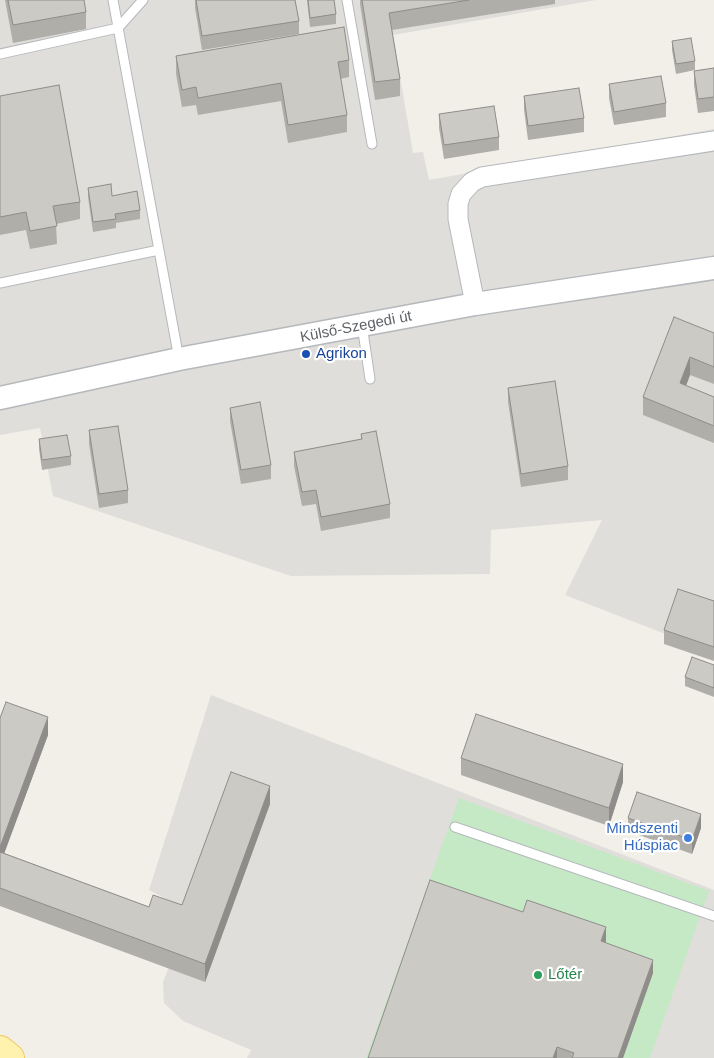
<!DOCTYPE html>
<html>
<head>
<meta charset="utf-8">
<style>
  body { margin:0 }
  canvas { display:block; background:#f1efe8 }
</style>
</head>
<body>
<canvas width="714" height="1058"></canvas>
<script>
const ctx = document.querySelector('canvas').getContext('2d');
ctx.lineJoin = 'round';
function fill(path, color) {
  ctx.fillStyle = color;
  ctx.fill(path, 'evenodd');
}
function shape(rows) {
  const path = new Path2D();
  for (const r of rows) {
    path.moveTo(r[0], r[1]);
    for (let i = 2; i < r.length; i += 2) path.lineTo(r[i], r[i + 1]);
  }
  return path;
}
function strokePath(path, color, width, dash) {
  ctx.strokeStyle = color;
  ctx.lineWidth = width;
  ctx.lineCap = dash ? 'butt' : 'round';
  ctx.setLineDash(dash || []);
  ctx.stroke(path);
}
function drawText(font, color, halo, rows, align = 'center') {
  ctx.font = font + ' Helvetica,sans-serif';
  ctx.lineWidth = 4.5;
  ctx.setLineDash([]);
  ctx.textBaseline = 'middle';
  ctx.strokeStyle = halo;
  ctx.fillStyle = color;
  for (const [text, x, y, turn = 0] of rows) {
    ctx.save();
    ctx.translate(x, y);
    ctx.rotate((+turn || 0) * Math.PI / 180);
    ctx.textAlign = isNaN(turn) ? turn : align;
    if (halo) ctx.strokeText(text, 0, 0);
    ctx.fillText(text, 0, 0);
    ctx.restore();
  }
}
const industrial = shape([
  [0,0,596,0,393,35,410,135,413,153,423,152,429,180,714,129,714,653,565,595,602,520,491,530,490,574,291,576,53,496,40,428,0,435],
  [211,695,714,890,714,1058,247,1058,251,1050,183,1021,164,1003,163,982,191,912,149,890]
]);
const green = shape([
  [459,798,709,891,650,1058,366,1058]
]);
const service = shape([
  [113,0,179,359],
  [347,0,372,144],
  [0,54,118,28,143,0],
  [0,283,159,250],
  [362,325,370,379],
  [455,827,714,916]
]);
const minor = shape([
  [475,304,458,219,458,204,461,194,472,182,482,177,714,141]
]);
const tertiary = shape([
  [0,398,179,359,475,304,714,268]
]);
const primary = shape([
  [0,1050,10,1058]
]);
const wall = shape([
  [5,0,84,0,86,12,86,29,13,43],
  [195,0,295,0,299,21,299,34,202,50,195,8],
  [307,0,334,0,336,14,336,24,310,27],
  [360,0,555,0,555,4,392,30,400,79,400,96,375,100,360,4],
  [672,41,695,61,695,70,676,74,672,50],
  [176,56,349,60,349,77,340,79,347,115,347,132,288,143,281,101,198,115,196,105,182,107,176,74],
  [714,68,714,111,698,113,694,85,694,71],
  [609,84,666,103,666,117,614,125,609,98],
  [0,96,80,202,80,219,56,224,57,244,30,249,26,230,0,235],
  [524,96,584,118,584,132,528,140,524,110],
  [439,114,499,137,499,150,444,159,439,128],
  [88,188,112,196,140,210,140,219,116,223,116,228,93,232,88,197],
  [714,333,714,384,690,375,686,386,714,397,714,443,643,415,643,397],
  [508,388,568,466,568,480,521,487,508,402],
  [230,408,271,465,271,479,241,484,230,421],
  [89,430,128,490,128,503,99,508,89,444],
  [361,434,390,504,390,518,321,531,316,504,302,506,294,466,294,452,361,439],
  [39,439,71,456,71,465,42,470,39,449],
  [714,601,714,661,664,644,664,630],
  [714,665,714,697,685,686,685,677],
  [0,718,48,735,4,853,149,907,182,905,270,804,205,982,0,906],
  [461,758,623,782,609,826,461,775],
  [628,818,701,828,692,854,628,831],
  [606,941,605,943,653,973,623,1058,368,1058]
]);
const shadedWall = shape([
  [690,357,690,375,680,401,680,383],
  [48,717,48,735,0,865,0,847],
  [623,764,623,782,609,826,609,808],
  [270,786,270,804,205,982,205,964],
  [701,814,701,828,692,854,692,840],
  [606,927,606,941,601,955,601,941],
  [653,960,653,973,623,1058,618,1058],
  [557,1047,557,1058,553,1058]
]);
const building = shape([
  [8,0,84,0,86,12,13,25,8,0],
  [196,0,295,0,299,21,202,36,196,0],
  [308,0,334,0,336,14,310,18,308,0],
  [362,0,469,0,389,13,400,79,375,82,362,0],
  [344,27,349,60,338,62,347,115,288,125,281,83,198,98,196,87,182,90,176,56,344,27],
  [691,38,695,61,676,64,672,41,691,38],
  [714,68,714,97,698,99,694,71,714,68],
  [661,76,666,103,614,112,609,84,661,76],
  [59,85,80,202,53,206,57,226,30,231,26,212,0,217,0,96,59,85],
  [579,88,584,118,528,126,524,96,579,88],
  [494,106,499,137,444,145,439,114,494,106],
  [111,184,112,196,137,191,140,210,115,214,116,219,93,222,88,188,111,184],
  [674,317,714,333,714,367,690,357,680,383,714,397,714,426,643,397,674,317],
  [555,381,568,466,521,474,508,388,555,381],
  [260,402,271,465,241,470,230,408,260,402],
  [118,426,128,490,99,494,89,430,118,426],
  [376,431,390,504,321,517,316,490,302,492,294,452,362,439,361,434,376,431],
  [67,435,71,456,42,460,39,439,67,435],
  [678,589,714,601,714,647,664,630,678,589],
  [692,657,714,665,714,688,685,677,692,657],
  [6,702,48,717,0,847,0,718,6,702],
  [476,714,623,764,609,808,461,758,476,714],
  [231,772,270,786,205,964,0,888,0,852,149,907,153,895,182,905,231,772],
  [637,792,701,814,692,840,628,818,637,792],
  [430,880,523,912,527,900,606,927,601,941,653,960,618,1058,572,1058,574,1053,557,1047,553,1058,368,1058,430,880]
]);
const markers = [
  [306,354,5,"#1a4fb4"],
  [688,838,5,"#3f7fe0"],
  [538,975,5,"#2e9e5b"]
];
const streetNames = [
  ["Külső-Szegedi út",356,327,-11]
];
const transitNames = [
  ["Agrikon",316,354]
];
const shopNames = [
  ["Mindszenti",678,829],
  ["Húspiac",678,846]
];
const leisureNames = [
  ["Lőtér",548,975]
];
fill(industrial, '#e0deda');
fill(green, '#c5e8c5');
strokePath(service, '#b5b8bc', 11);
strokePath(minor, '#b5b8bc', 21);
strokePath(tertiary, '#b5b8bc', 25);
strokePath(primary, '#f2c960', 30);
strokePath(service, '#fff', 9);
strokePath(minor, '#fff', 19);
strokePath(tertiary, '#fff', 22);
strokePath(primary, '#fff2af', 28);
fill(wall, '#afaea9');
fill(shadedWall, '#8f8d8a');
fill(building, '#cccac5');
strokePath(building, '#8f8d8a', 1);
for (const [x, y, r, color] of markers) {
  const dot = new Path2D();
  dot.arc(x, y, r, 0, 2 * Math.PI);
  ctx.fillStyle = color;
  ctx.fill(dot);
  strokePath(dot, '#fff', 2);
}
drawText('15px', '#5f6368', '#fff', streetNames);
drawText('15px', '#164399', '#fff', transitNames, 'left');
drawText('15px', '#366cbe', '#fff', shopNames, 'right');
drawText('15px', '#27864d', '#fff', leisureNames, 'left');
</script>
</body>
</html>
